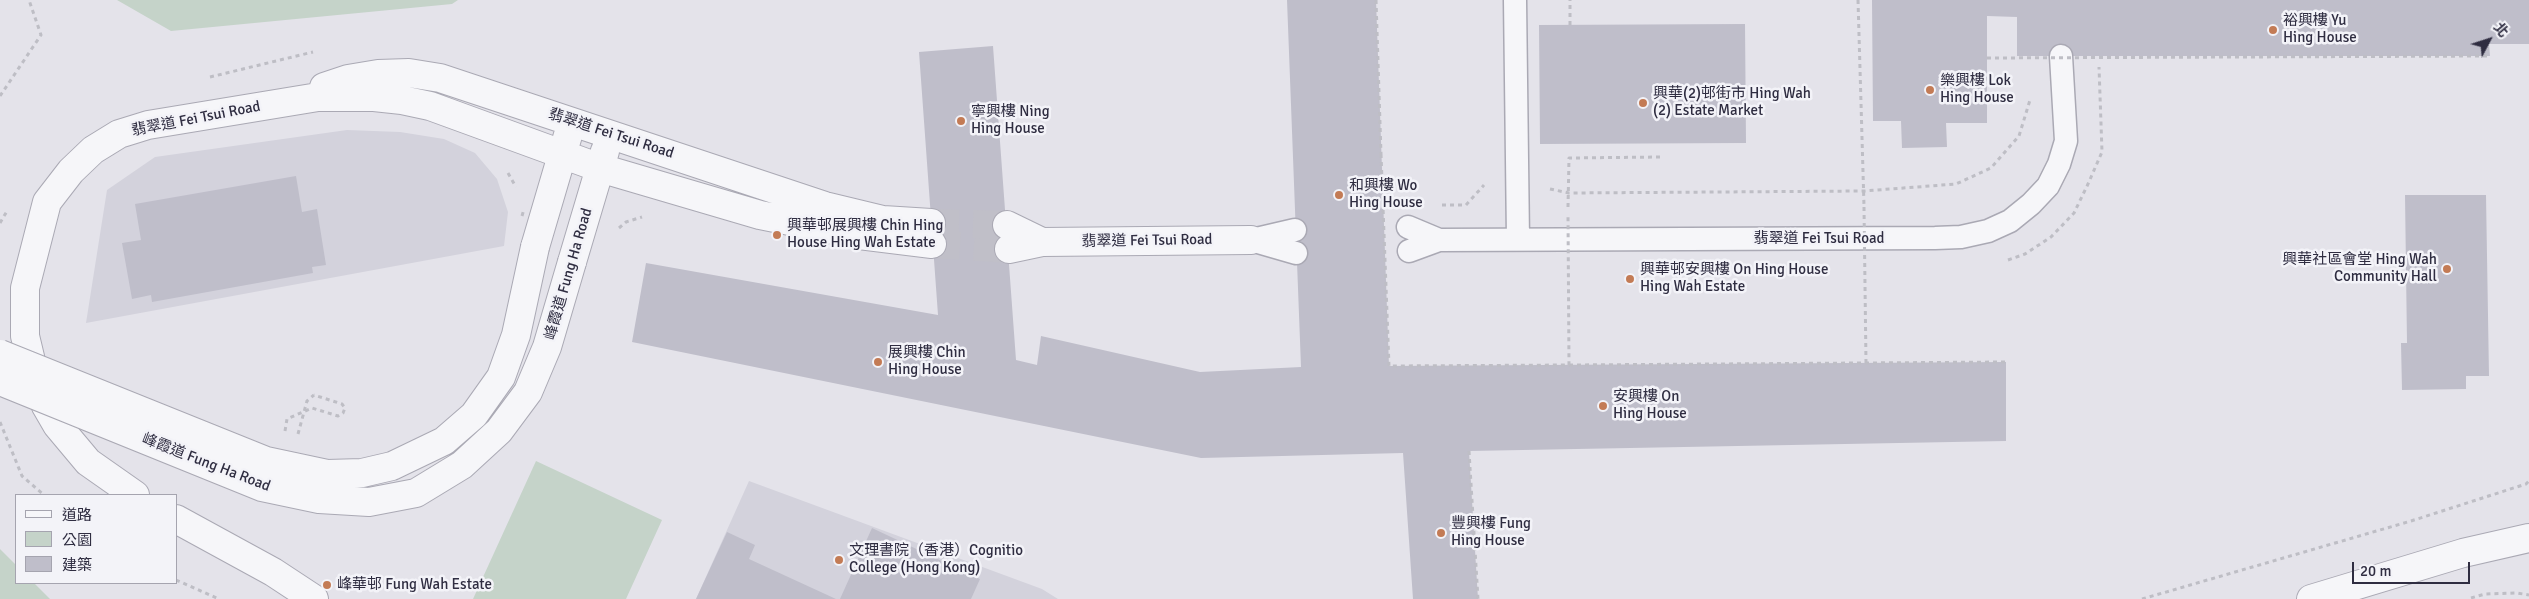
<!DOCTYPE html>
<html>
<head>
<meta charset="utf-8">
<style>
  body { margin:0 }
  #map { position:relative; width:2529px; height:599px; overflow:hidden; background:#e4e3ea; font-family:Signika,"Noto Sans TC",sans-serif }
  canvas { display:block }
  .legend { position:absolute; left:15px; top:494px; width:162px; height:90px; box-sizing:border-box; background:#f3f3f8; border:1px solid #a5a4af; margin:0; padding:6px 9px; list-style:none; font-size:15px; color:#2f2d41 }
  .legend li { display:flex; align-items:center; gap:10px; height:25px }
  .legend b { width:25px; border:1px solid #a5a4af }
  .north { position:absolute; left:2464px; top:15px; width:50px; height:50px; -webkit-text-stroke:4px #f3f3f8; paint-order:stroke; rotate:50deg; font-size:14px; font-weight:700; line-height:20px; text-align:center; color:#2f2d41 }
  .north::after { content:''; display:block; margin:auto; width:18px; height:22px; background:#2f2d41; clip-path:polygon(50% 0,100% 100%,50% 72%,0 100%) }
  .scale { position:absolute; left:2352px; top:562px; width:118px; height:22px; box-sizing:border-box; border:2px solid #2f2d41; border-top:0; padding-left:6px; font-size:15px; line-height:18px; white-space:nowrap; color:#2f2d41; -webkit-text-stroke:4px #f3f3f8; paint-order:stroke }
</style>
</head>
<body>
<div id="map">
<canvas width="2529" height="599"></canvas>
<ul class="legend">
<li><b style="height:6px;background:#f6f6f9"></b>道路</li>
<li><b style="height:14px;background:#c5d3c9"></b>公園</li>
<li><b style="height:14px;background:#bfbeca"></b>建築</li>
</ul>
<div class="north">北</div>
<div class="scale">20 m</div>
</div>
<script>
const ctx = document.querySelector('canvas').getContext('2d');
ctx.lineJoin = 'round';
function fill(path, color) {
  ctx.fillStyle = color;
  ctx.fill(path, 'evenodd');
}
function shape(rows) {
  const path = new Path2D();
  for (const r of rows) {
    path.moveTo(r[0], r[1]);
    for (let i = 2; i < r.length; i += 2) path.lineTo(r[i], r[i + 1]);
  }
  return path;
}
function strokePath(path, color, width, dash) {
  ctx.strokeStyle = color;
  ctx.lineWidth = width;
  ctx.lineCap = dash ? 'butt' : 'round';
  ctx.setLineDash(dash || []);
  ctx.stroke(path);
}
function drawText(font, color, halo, rows, align = 'center') {
  ctx.font = font + ' Signika,"Noto Sans TC",sans-serif';
  ctx.lineWidth = 5;
  ctx.setLineDash([]);
  ctx.textBaseline = 'middle';
  ctx.strokeStyle = halo;
  ctx.fillStyle = color;
  for (const [text, x, y, turn = 0] of rows) {
    ctx.save();
    ctx.translate(x, y);
    ctx.rotate((+turn || 0) * Math.PI / 180);
    ctx.textAlign = isNaN(turn) ? turn : align;
    if (halo) ctx.strokeText(text, 0, 0);
    ctx.fillText(text, 0, 0);
    ctx.restore();
  }
}
const built = shape([
  [347,130,400,132,444,139,475,153,497,179,508,212,504,246,86,323,107,190,155,157],
  [749,481,1042,589,1058,599,696,599]
]);
const green = shape([
  [117,0,458,0,452,4,171,31],
  [536,461,662,520,626,599,473,599],
  [0,549,16,565,16,583,34,583,50,599,0,599]
]);
const building = shape([
  [1287,0,1376,0,1389,366,2006,362,2006,441,1469,451,1478,599,1413,599,1403,453,1201,458,632,342,646,263,938,315,919,52,993,46,1016,360,1037,365,1041,336,1200,372,1301,367],
  [1872,0,2529,0,2529,44,2489,44,2490,56,2017,56,2017,17,1987,16,1987,123,1946,123,1947,147,1902,148,1901,121,1873,121],
  [1745,24,1746,143,1540,144,1539,25],
  [296,176,302,212,317,209,326,265,312,267,313,273,152,302,151,295,132,299,122,243,141,240,135,204],
  [2405,195,2486,195,2489,376,2466,376,2466,389,2402,390,2401,343,2407,343],
  [872,528,980,579,971,599,840,599],
  [727,532,755,545,749,559,836,599,696,599]
]);
const minorTunnel = shape([
  [931,223,1007,225],
  [932,244,1009,249]
]);
const path = shape([
  [1376,0,1381,154],
  [1858,0,1864,206],
  [1570,25,1570,0],
  [210,77,313,52],
  [0,96,41,35,29,0],
  [508,173,516,187],
  [1550,189,1569,193,1864,191,1956,184,1991,168,2019,136,2030,100],
  [1442,205,1466,205,1484,185],
  [1568,207,1569,158,1661,157],
  [0,223,7,211],
  [619,228,626,222,642,217],
  [2008,260,2025,254,2051,237,2074,213,2088,184,2102,152,2099,67],
  [1569,365,2006,362],
  [0,422,22,476,44,495],
  [285,431,287,419,312,408,338,416,343,413,345,408,342,404,314,395],
  [1469,451,1478,599],
  [176,580,219,599],
  [2471,598,2485,594,2517,593,2529,595],
  [2142,599,2411,521,2526,484,2529,481]
]);
const service = shape([
  [1515,0,1518,239],
  [1408,227,1439,240],
  [1251,240,1296,253],
  [1252,240,1295,230],
  [1409,251,1439,240,1935,238,1961,237,1988,231,2010,221,2031,204,2048,186,2059,164,2066,141,2061,56]
]);
const minor = shape([
  [324,87,348,79,378,74,409,73,440,78,825,206,883,220,931,223],
  [1007,225,1042,242],
  [535,247,568,135],
  [1009,249,1042,242,1251,240],
  [572,262,605,151],
  [135,495,88,462,57,425,46,406,36,382,25,336,25,288,47,202,71,171,93,150,119,134,148,125,318,97,374,97,402,100,430,106,600,168,760,215,859,235,932,244],
  [176,519,273,572,314,599]
]);
const tertiary = shape([
  [2311,599,2463,553,2529,538]
]);
const pathBridge = shape([
  [1987,58,2490,56],
  [1381,154,1389,366,1569,365,1568,215],
  [1864,207,1866,363],
  [522,216,524,209],
  [298,434,307,401,314,395]
]);
const minorBridge = shape([
  [0,354,266,461,327,474,362,473,392,466,444,441,474,415,501,377,516,335,535,247],
  [0,381,262,487,319,499,369,502,416,493,462,465,499,431,528,392,547,347,572,262]
]);
const markers = [
  [2273,30,5,"#c37b55"],
  [1930,90,5,"#c37b55"],
  [1643,103,5,"#c37b55"],
  [961,121,5,"#c37b55"],
  [1339,195,5,"#c37b55"],
  [777,235,5,"#c37b55"],
  [2447,269,5,"#c37b55"],
  [1630,279,5,"#c37b55"],
  [878,362,5,"#c37b55"],
  [1603,406,5,"#c37b55"],
  [1441,533,5,"#c37b55"],
  [839,560,5,"#c37b55"],
  [327,585,5,"#c37b55"]
];
const poiNames = [
  ["裕興樓 Yu",2283,21],
  ["Hing House",2283,38],
  ["樂興樓 Lok",1940,81],
  ["Hing House",1940,98],
  ["興華(2)邨街市 Hing Wah",1653,94],
  ["(2) Estate Market",1653,111],
  ["寧興樓 Ning",971,112],
  ["Hing House",971,129],
  ["和興樓 Wo",1349,186],
  ["Hing House",1349,203],
  ["興華邨展興樓 Chin Hing",787,226],
  ["House Hing Wah Estate",787,243],
  ["興華社區會堂 Hing Wah",2437,260,"right"],
  ["Community Hall",2437,277,"right"],
  ["興華邨安興樓 On Hing House",1640,270],
  ["Hing Wah Estate",1640,287],
  ["展興樓 Chin",888,353],
  ["Hing House",888,370],
  ["安興樓 On",1613,397],
  ["Hing House",1613,414],
  ["豐興樓 Fung",1451,524],
  ["Hing House",1451,541],
  ["文理書院（香港）Cognitio",849,551],
  ["College (Hong Kong)",849,568],
  ["峰華邨 Fung Wah Estate",337,585]
];
const streetNames = [
  ["翡翠道 Fei Tsui Road",196,119,-11],
  ["翡翠道 Fei Tsui Road",611,134,18],
  ["翡翠道 Fei Tsui Road",1819,239],
  ["翡翠道 Fei Tsui Road",1147,241,-1],
  ["峰霞道 Fung Ha Road",569,274,-74],
  ["峰霞道 Fung Ha Road",206,463,21]
];
fill(built, '#d3d2dc');
fill(green, '#c5d3c9');
fill(building, '#bfbeca');
strokePath(minorTunnel, '#c0bfc8', 28, [28, 14]);
strokePath(service, '#aaa9b4', 25);
strokePath(minor, '#aaa9b4', 30);
strokePath(tertiary, '#aaa9b4', 30);
strokePath(path, '#bebec5', 3, [4, 4]);
strokePath(service, '#f6f6f9', 22);
strokePath(minor, '#f6f6f9', 28);
strokePath(tertiary, '#f6f6f9', 28);
strokePath(minorBridge, '#aaa9b4', 30, []);
strokePath(pathBridge, '#bebec5', 3, [4, 4]);
strokePath(minorBridge, '#f6f6f9', 28);
for (const [x, y, r, color] of markers) {
  const dot = new Path2D();
  dot.arc(x, y, r, 0, 2 * Math.PI);
  ctx.fillStyle = color;
  ctx.fill(dot);
  strokePath(dot, '#f3f3f8', 2);
}
drawText('15px', '#2f2d41', '#f3f3f8', poiNames, 'left');
drawText('15px', '#2f2d41', '#f3f3f8', streetNames);
</script>
</body>
</html>
